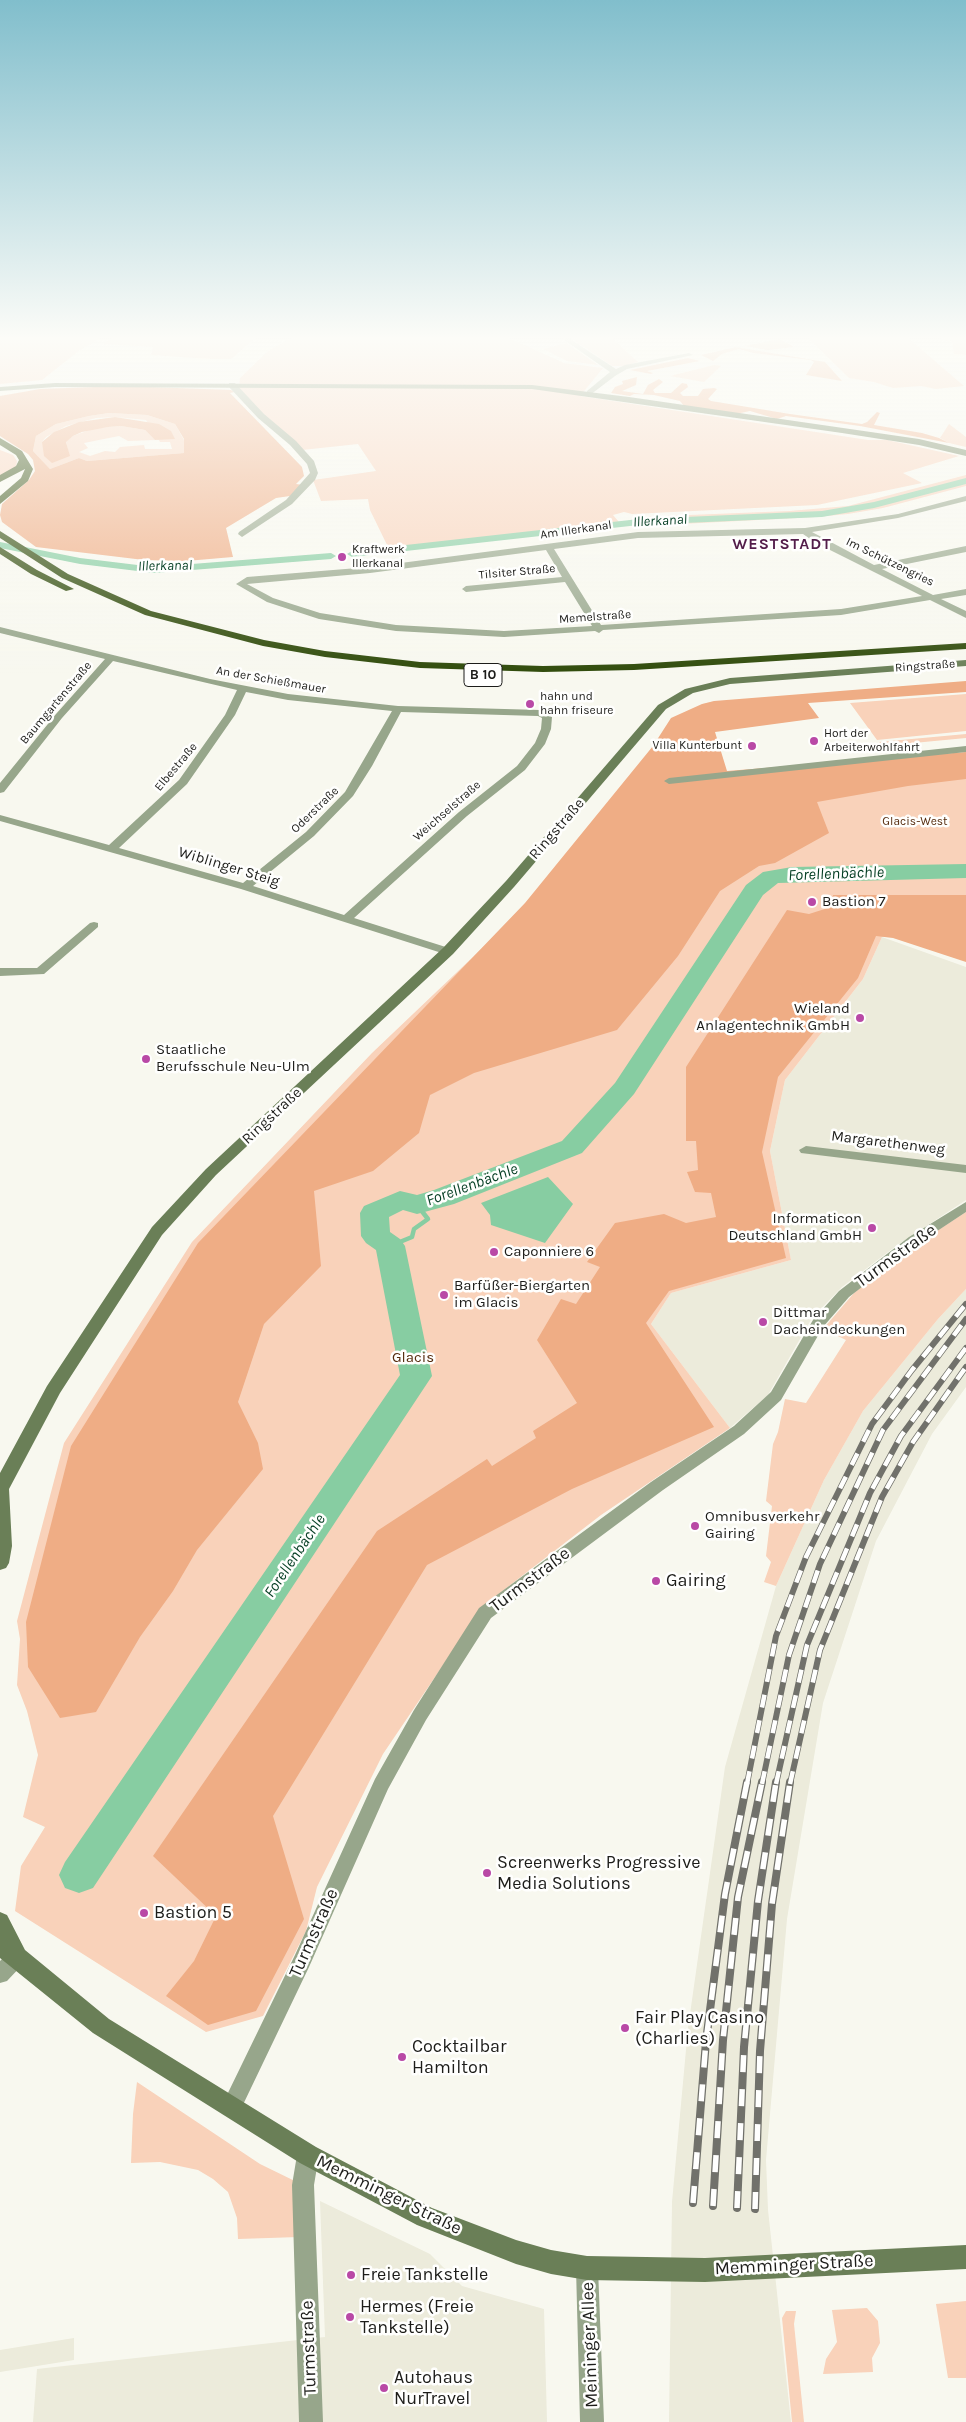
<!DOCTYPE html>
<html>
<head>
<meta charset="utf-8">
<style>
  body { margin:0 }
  canvas { display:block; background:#f8f8ef }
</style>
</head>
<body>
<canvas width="966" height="2422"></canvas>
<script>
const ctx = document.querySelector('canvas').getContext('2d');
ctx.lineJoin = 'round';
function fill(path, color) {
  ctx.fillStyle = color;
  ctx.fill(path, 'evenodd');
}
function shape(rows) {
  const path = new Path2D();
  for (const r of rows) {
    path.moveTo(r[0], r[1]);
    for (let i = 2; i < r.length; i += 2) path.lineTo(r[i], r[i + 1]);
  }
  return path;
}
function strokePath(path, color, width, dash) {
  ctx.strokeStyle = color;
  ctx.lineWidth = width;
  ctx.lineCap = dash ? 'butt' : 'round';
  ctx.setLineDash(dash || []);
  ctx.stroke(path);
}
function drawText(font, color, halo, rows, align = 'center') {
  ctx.font = font + ' Karla,sans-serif';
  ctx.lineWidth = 5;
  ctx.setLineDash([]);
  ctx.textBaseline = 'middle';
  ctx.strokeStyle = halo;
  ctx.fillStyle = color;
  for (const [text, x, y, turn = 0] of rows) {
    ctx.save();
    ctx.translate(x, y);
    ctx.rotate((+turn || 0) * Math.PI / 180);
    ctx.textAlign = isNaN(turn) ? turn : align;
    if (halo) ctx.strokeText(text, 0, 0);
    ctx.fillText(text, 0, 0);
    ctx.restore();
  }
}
const built = shape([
  [882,937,966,967,966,1200,896,1246,842,1287,812,1318,768,1395,730,1428,651,1324,671,1293,791,1260,770,1151,785,1080,863,979],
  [966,1289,966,1387,932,1434,876,1541,823,1703,787,1919,766,2160,768,2210,791,2422,669,2422,672,2202,688,2028,725,1767,776,1586,824,1480,863,1411,938,1319],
  [320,2201,430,2254,462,2286,544,2309,547,2422,33,2422,37,2369,325,2337],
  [74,2338,74,2360,0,2372,0,2350]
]);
const green = shape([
  [0,337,103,337,80,350,42,380,0,384],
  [114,337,257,337,231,359,211,359,151,355,153,347,103,344],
  [293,337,507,337,564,363,603,368,580,396,868,440,887,440,959,456,903,473,922,483,817,505,632,514,624,512,613,515,619,522,389,549,370,510,368,499,321,501,313,480,376,471,358,444,302,450,274,425,239,389,240,378,268,351],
  [569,337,611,337,638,362,624,366,612,366],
  [807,337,907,337,964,386,936,389,921,386,893,388,874,382,849,378],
  [941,337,966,337,966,355,954,354,952,341,943,340],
  [566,343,598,365,567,361,543,349],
  [714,365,721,366,704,382,670,376],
  [109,413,147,415,175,424,184,440,184,453,87,461,79,458,50,469,33,451,36,436,56,424,89,416],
  [115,417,146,420,160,442,170,442,172,449,145,449,144,445,120,447,115,452,105,451,90,456,79,452,88,448,84,443,119,436,128,441,155,440,145,430,121,426,95,428,73,436,66,441,69,455,42,442,46,437,66,426,96,418],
  [949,424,966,437,966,447,949,443,940,438],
  [0,450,13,455,17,461,16,467,0,476],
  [966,475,966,486,883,508,848,514,816,517,643,526,638,517,789,511,848,506],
  [966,694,966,731,877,740,850,703],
  [966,734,966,738,882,746,879,742],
  [966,759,966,918,920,921,882,937,863,979,785,1080,770,1151,791,1260,671,1293,651,1324,730,1428,601,1515,483,1606,383,1754,317,1887,306,1931,263,2016,206,2032,15,1911,21,1866,45,1827,23,1817,38,1755,27,1711,17,1685,20,1639,17,1621,64,1443,192,1242,372,1053,537,896,622,826],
  [966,1212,966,1289,938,1319,863,1411,824,1480,776,1586,764,1582,771,1562,766,1556,772,1506,766,1501,773,1444,778,1432,785,1399,806,1403,846,1340,823,1329,854,1293,912,1247],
  [137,2082,260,2164,303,2185,299,2237,238,2239,237,2218,228,2192,213,2179,198,2170,160,2162,131,2163,133,2114],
  [966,2301,966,2378,948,2378,936,2304],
  [867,2308,878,2321,880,2343,872,2358,873,2372,823,2374,826,2359,837,2342,832,2310],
  [786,2311,796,2311,794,2324,804,2422,792,2422,782,2318]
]);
const forest = shape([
  [780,339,794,347,767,350,745,346],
  [736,347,825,362,842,381,806,375,814,362,811,360,753,353,739,349,722,354,713,361,701,355],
  [688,358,700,361,647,371,653,373,651,374,630,370],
  [637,377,636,385,622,391,643,394,648,385,659,379,663,382,653,390,655,393,671,393,682,383,687,384,688,387,680,393,683,396,698,396,703,389,714,388,717,389,708,399,711,401,790,414,862,424,867,422,877,412,880,413,874,425,922,433,939,438,949,443,860,426,786,416,777,419,750,411,736,414,684,406,680,401,654,395,634,394,630,396,611,393,615,387,623,384,622,381],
  [122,386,231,390,234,392,230,393,302,467,304,476,296,484,304,485,290,496,276,498,226,528,233,557,186,561,144,560,36,547,2,522,0,515,2,504,29,480,35,471,33,460,28,454,0,436,0,396,40,389],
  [109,413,147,415,175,424,184,439,184,453,87,461,79,458,50,469,33,451,36,436,56,424,89,416],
  [115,417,159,424,171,431,175,439,155,440,145,430,121,426,108,427,82,432,73,436,66,442,70,456,52,463,44,456,42,442,54,432,79,422],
  [966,681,966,692,808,703,819,718,715,732,727,771,966,752,966,779,908,786,817,802,829,833,775,863,759,866,720,891,678,956,617,1030,474,1073,430,1095,419,1133,373,1171,314,1191,321,1266,264,1324,238,1402,258,1443,263,1469,197,1550,173,1591,140,1637,96,1712,60,1718,28,1667,26,1622,71,1446,198,1243,525,903,653,746,671,718,702,704,714,701],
  [833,895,966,895,966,962,893,938,876,936,858,978,778,1077,762,1152,786,1258,669,1291,646,1323,714,1427,572,1489,427,1565,273,1816,304,1919,256,2011,208,2025,166,1996,194,1961,216,1916,153,1856,377,1531,487,1459,492,1466,536,1438,533,1431,577,1403,537,1340,561,1299,576,1304,600,1267,587,1262,615,1223,664,1214,686,1223,716,1217,711,1193,695,1192,687,1172,698,1170,696,1141,686,1141,686,1067,787,910,809,914,831,907]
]);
const water = shape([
  [548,1177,573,1204,545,1243,491,1225,490,1215,481,1203]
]);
const stream = shape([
  [390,1246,412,1237,414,1229,428,1219,417,1205]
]);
const canal = shape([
  [966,478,966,484,874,508,822,517,639,525,352,557,347,554,352,551,639,519,822,511,874,502,966,478],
  [0,542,80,558,154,567,331,553,336,556,331,559,154,573,80,564,0,548,0,542]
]);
const river = shape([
  [966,864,966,878,778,883,763,895,634,1094,582,1153,454,1204,417,1214,403,1210,389,1217,390,1232,400,1239,405,1246,432,1376,93,1888,79,1893,65,1888,59,1875,65,1862,400,1375,376,1250,366,1243,361,1236,360,1213,364,1206,400,1191,417,1195,434,1190,562,1141,615,1083,746,885,763,872,792,867,966,864]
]);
const street = shape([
  [560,337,567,337,616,369,625,365,689,353,693,355,627,369,615,376,590,395,587,395,587,391,610,372,560,337],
  [229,383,235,383,264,414,296,441,314,461,318,473,315,480,292,504,242,537,238,534,239,532,286,500,310,473,307,464,290,445,258,418,229,387,229,383],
  [966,496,966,501,898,518,812,532,874,565,966,546,966,552,882,569,933,595,966,589,966,595,941,599,966,611,966,618,930,600,841,615,603,630,599,633,595,631,504,637,396,631,319,619,267,602,236,584,247,577,370,567,638,532,805,528,898,514,966,496],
  [803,534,816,543,922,596,841,609,601,625,554,549,638,538,803,534],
  [546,550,562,577,466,586,462,589,466,592,565,582,592,626,504,631,396,625,320,613,273,598,247,584,370,573,546,550],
  [0,627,210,679,288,694,398,706,540,710,552,717,551,729,545,744,525,770,467,816,354,918,452,949,452,953,448,955,241,889,0,821,0,815,109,845,179,780,225,715,237,690,113,661,62,718,4,792,0,793,0,783,56,714,105,659,0,633,0,627],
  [246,692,288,700,392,711,345,792,306,832,243,883,119,848,187,784,235,715,246,692],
  [401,712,538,716,542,718,541,729,535,743,517,766,459,812,344,915,253,886,314,836,353,796,372,766,401,712],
  [966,746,966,752,669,784,664,781,669,778,966,746],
  [94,922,98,923,98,927,44,974,0,976,0,968,37,968,90,923,94,922],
  [806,1146,966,1165,966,1173,801,1153,799,1150,806,1146],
  [966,1202,966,1212,919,1243,849,1297,823,1327,781,1400,744,1434,663,1490,491,1618,426,1720,388,1789,309,1967,239,2113,232,2116,225,2113,222,2106,225,2099,295,1955,375,1779,414,1710,479,1608,651,1482,734,1426,771,1392,813,1320,839,1291,909,1237,966,1202],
  [17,1948,24,1951,27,1957,24,1963,7,1981,0,1983,0,1961,10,1951,17,1948],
  [308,2144,315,2148,319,2155,314,2185,323,2422,299,2422,292,2185,297,2155,301,2148,308,2144],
  [587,2257,595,2260,598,2268,604,2422,580,2422,576,2268,579,2260,587,2257]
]);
const secondary = shape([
  [55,383,532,385,629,397,919,439,966,450,966,456,919,445,842,433,532,389,55,387,0,391,0,387,55,383],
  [966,660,966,666,730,684,693,693,666,709,514,887,453,954,216,1175,162,1235,60,1393,9,1489,12,1546,9,1563,6,1568,0,1570,0,1473,47,1386,152,1227,206,1169,443,948,506,881,658,705,685,689,730,678,966,660],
  [0,1912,7,1915,25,1950,109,2019,316,2147,432,2208,516,2240,551,2250,587,2256,705,2258,966,2245,966,2269,705,2282,587,2280,551,2274,516,2264,417,2225,300,2163,93,2033,0,1958,0,1912]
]);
const highway = shape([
  [0,438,22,451,33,469,28,481,0,504,0,496,21,478,25,469,0,482,0,475,16,466,19,460,16,455,0,445,0,438],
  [0,531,68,574,151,611,264,640,325,651,420,662,543,666,634,664,966,643,966,649,634,670,543,672,420,668,325,657,263,646,145,615,62,578,0,538,0,531],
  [0,547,37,570,74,589,66,591,31,574,0,554,0,547]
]);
const railFar1 = shape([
  [747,1784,776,1636,806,1557,872,1424,912,1370,966,1304],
  [762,1784,789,1655,820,1564,883,1430,966,1319],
  [776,1784,807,1645,870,1493,901,1436,966,1348],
  [790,1784,820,1650,882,1497,913,1442,966,1367]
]);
const rail = shape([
  [693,2203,706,2041,725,1894,747,1782],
  [713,2206,723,2040,738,1897,762,1782],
  [737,2208,744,2047,758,1901,776,1782],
  [755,2209,760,2051,772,1904,790,1782]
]);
const markers = [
  [342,557,5,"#b949a6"],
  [530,704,5,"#b949a6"],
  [814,741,5,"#b949a6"],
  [752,746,5,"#b949a6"],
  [812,902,5,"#b949a6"],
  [860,1018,5,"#b949a6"],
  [146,1059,5,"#b949a6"],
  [872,1228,5,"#b949a6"],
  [494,1252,5,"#b949a6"],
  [444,1295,5,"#b949a6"],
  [763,1322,5,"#b949a6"],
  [695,1526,5,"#b949a6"],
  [656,1581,5,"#b949a6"],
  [487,1873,5,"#b949a6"],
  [144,1913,5,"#b949a6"],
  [625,2028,5,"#b949a6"],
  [402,2057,5,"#b949a6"],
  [351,2275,5,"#b949a6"],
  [350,2317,5,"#b949a6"],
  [384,2388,5,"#b949a6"]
];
const farStreetnames = [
  ["Am Illerkanal",576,530,-8],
  ["Im Schützengries",890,562,26],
  ["Tilsiter Straße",517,572,-5],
  ["Memelstraße",595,617,-4],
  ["Ringstraße",925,666,-4],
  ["An der Schießmauer",271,680,10],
  ["Baumgartenstraße",56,703,-50],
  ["Elbestraße",176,767,-50],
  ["Oderstraße",315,810,-44],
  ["Weichselstraße",447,811,-41]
];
const farPoinames = [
  ["Kraftwerk",352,550],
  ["Illerkanal",352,564],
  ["hahn und",540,697],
  ["hahn friseure",540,711],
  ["Hort der",824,734],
  ["Arbeiterwohlfahrt",824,748],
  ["Villa Kunterbunt",742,746,"right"]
];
const farParknames = [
  ["Glacis-West",915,822]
];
const farWaternames = [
  ["Illerkanal",660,521,-3],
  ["Illerkanal",165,566,-1]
];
const shields = [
  [483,675,38]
];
const shieldNames = [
  ["B 10",483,675]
];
const streetNames = [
  ["Ringstraße",557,829,-49],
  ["Wiblinger Steig",229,867,17],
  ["Ringstraße",272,1116,-43],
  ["Margarethenweg",888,1143,7]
];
const poiNames = [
  ["Bastion 7",822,902],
  ["Wieland",850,1009,"right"],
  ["Anlagentechnik GmbH",850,1026,"right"],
  ["Staatliche",156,1050],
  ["Berufsschule Neu-Ulm",156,1067],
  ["Informaticon",862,1219,"right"],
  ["Deutschland GmbH",862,1236,"right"],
  ["Caponniere 6",504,1252],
  ["Barfüßer-Biergarten",454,1286],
  ["im Glacis",454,1303],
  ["Dittmar",773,1313],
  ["Dacheindeckungen",773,1330],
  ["Omnibusverkehr",705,1517],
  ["Gairing",705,1534]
];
const parkNames = [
  ["Glacis",413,1358]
];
const farDistrictnames = [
  ["WESTSTADT",782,544]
];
const waterNames = [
  ["Forellenbächle",836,874,-2],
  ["Forellenbächle",472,1185,-20],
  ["Forellenbächle",295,1556,-56]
];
const nearStreetnames = [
  ["Turmstraße",896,1256,-36],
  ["Turmstraße",530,1580,-37],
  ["Turmstraße",314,1933,-66],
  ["Memminger Straße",389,2195,26],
  ["Memminger Straße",794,2265,-3],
  ["Meininger Allee",590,2345,-92],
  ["Turmstraße",309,2348,-92]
];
const nearPoinames = [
  ["Gairing",666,1581],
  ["Screenwerks Progressive",497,1863],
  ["Media Solutions",497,1884],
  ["Bastion 5",154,1913],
  ["Fair Play Casino",635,2018],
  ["(Charlies)",635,2039],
  ["Cocktailbar",412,2047],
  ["Hamilton",412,2068],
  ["Freie Tankstelle",361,2275],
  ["Hermes (Freie",360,2307],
  ["Tankstelle)",360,2328],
  ["Autohaus",394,2378],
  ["NurTravel",394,2399]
];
fill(built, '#ecebdb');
fill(green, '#f9d2ba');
fill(forest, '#efad85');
fill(water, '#87cda2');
strokePath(stream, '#87cda2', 4.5);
fill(canal, '#87cda2');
fill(river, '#87cda2');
fill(street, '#97a68b');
fill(secondary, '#6a7f57');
fill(highway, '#2f4a0a');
strokePath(railFar1, '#71716b', 6);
strokePath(rail, '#71716b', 8);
strokePath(railFar1, '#fffffe', 4.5, [13]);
strokePath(rail, '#fffffe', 5.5, [17]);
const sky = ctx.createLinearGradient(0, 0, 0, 676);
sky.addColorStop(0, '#81becc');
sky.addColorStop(0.5, '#fcfcf8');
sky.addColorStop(1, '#fcfcf800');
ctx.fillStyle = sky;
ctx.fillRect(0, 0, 966, 676);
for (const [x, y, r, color] of markers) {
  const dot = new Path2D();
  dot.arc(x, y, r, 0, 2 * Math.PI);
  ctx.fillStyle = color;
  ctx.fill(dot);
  strokePath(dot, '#fffffe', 2);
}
drawText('12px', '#1d1d1a', '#fffffe', farStreetnames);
drawText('12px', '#1d1d1a', '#fffffe', farPoinames, 'left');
drawText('12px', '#552b0d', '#fffffe', farParknames);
drawText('italic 14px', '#033d22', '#fffffe', farWaternames);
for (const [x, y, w] of shields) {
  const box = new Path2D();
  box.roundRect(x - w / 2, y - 11.5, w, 23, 4);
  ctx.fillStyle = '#fffffe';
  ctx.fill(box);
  strokePath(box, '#1d1d1a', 1);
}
drawText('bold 14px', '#1d1d1a', null, shieldNames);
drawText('15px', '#1d1d1a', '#fffffe', streetNames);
drawText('15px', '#1d1d1a', '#fffffe', poiNames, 'left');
drawText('15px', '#552b0d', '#fffffe', parkNames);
ctx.letterSpacing = '1px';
drawText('bold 16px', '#531d4a', '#fffffe', farDistrictnames);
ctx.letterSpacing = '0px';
drawText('italic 16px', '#033d22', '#fffffe', waterNames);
drawText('18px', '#1d1d1a', '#fffffe', nearStreetnames);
drawText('18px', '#1d1d1a', '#fffffe', nearPoinames, 'left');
</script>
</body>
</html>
